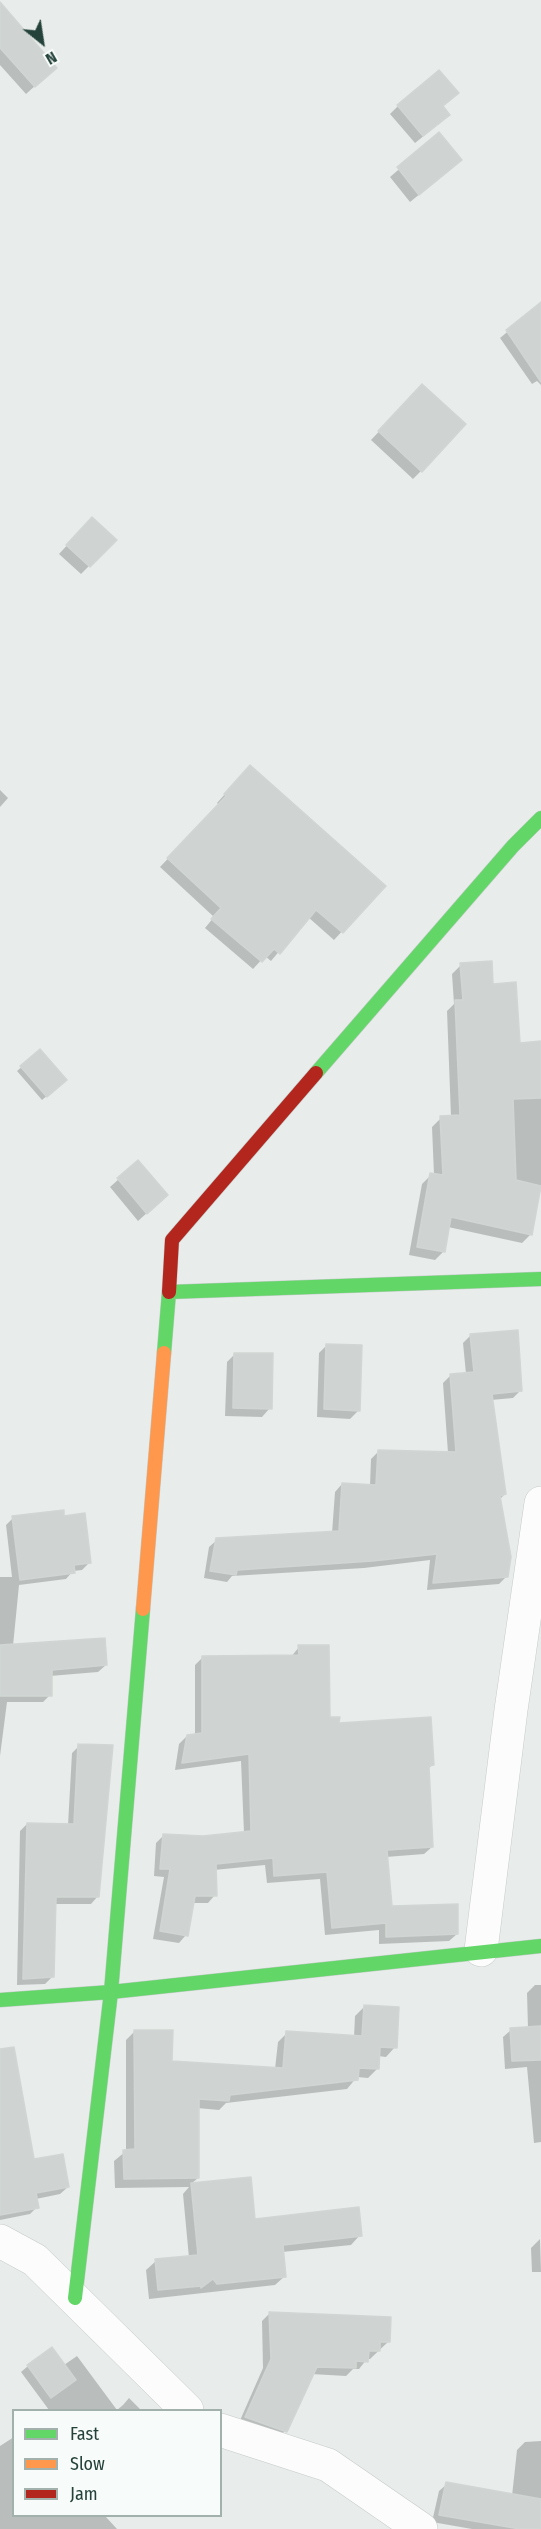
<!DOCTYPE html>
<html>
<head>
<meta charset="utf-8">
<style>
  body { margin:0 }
  #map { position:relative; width:541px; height:2529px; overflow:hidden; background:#e8edeb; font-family:"Fira Sans Condensed",sans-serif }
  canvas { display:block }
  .legend { position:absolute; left:12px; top:2409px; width:210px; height:108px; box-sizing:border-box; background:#f7fbf9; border:2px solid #a3b1ad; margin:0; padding:8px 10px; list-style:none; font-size:18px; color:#24423a }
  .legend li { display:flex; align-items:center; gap:12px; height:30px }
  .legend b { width:30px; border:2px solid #a3b1ad }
  .north { position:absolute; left:12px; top:12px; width:60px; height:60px; -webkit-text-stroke:4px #f7fbf9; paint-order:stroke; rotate:150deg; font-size:16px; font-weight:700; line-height:24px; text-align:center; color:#24423a }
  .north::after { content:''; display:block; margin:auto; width:21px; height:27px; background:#24423a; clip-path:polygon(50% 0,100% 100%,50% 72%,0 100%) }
</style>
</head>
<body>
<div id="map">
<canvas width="541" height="2529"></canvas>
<ul class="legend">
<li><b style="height:8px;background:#63d668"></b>Fast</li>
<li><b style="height:8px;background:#ff974d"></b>Slow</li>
<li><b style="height:8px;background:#b3261e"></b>Jam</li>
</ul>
<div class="north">N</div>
</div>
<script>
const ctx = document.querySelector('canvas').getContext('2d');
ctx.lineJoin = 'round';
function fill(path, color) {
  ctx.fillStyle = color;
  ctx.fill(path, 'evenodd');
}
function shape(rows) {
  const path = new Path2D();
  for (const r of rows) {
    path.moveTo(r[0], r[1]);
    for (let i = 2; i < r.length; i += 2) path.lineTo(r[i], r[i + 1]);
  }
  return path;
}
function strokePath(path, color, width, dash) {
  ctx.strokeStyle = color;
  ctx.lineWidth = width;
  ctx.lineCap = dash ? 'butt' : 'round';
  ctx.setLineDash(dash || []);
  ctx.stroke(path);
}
const shadow = shape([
  [0,16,46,76,26,94,0,65],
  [398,106,440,123,415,143,390,114],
  [439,135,452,168,410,202,390,177],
  [541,304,541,385,537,381,532,384,500,338],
  [422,386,421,471,413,479,371,440],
  [84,527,115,540,81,574,59,554],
  [242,775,384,886,334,940,308,917,271,961,265,956,253,969,205,928,214,917,160,867,219,805,217,803],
  [0,790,8,798,0,807],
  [461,965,492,986,518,1044,541,1043,541,1188,531,1234,522,1243,448,1227,444,1251,435,1260,409,1255,422,1184,431,1175,434,1175,432,1127,441,1118,451,1117,447,1011,454,1004,452,974],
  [40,1051,61,1084,42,1100,17,1071],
  [138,1162,158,1203,138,1221,110,1187],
  [471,1335,521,1390,513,1398,491,1400,505,1494,499,1500,506,1577,499,1584,427,1590,430,1560,364,1568,232,1576,227,1582,204,1578,209,1547,217,1540,332,1533,335,1492,342,1484,370,1486,371,1459,378,1452,448,1453,443,1383,451,1375,466,1374,463,1343],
  [327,1345,358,1411,350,1419,317,1417,319,1353],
  [235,1354,270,1408,262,1417,225,1416,227,1362],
  [13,1518,63,1518,90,1562,82,1570,73,1571,66,1579,19,1585,13,1646,106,1665,98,1672,50,1676,50,1695,43,1702,7,1702,0,1756,0,1577,12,1577,6,1525],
  [299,1647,329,1719,432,1765,428,1769,432,1847,424,1854,386,1857,391,1907,457,1934,449,1941,379,1944,379,1930,325,1935,320,1879,267,1883,265,1865,214,1870,215,1895,208,1903,192,1903,186,1935,179,1943,153,1939,164,1877,154,1876,156,1843,163,1836,203,1838,244,1833,241,1761,175,1770,179,1744,187,1736,195,1735,195,1665,202,1658,291,1657],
  [79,1746,98,1896,91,1904,55,1904,52,1977,45,1984,17,1985,20,1831,27,1824,68,1825,72,1753],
  [535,1985,541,1985,541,2142,534,2143,527,2067,505,2069,503,2037,511,2030,528,2028,527,1993],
  [365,2006,395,2047,386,2057,378,2056,378,2068,368,2078,357,2077,347,2089,226,2103,219,2110,197,2108,198,2178,191,2184,250,2178,254,2220,360,2235,351,2245,282,2252,285,2276,275,2285,149,2299,146,2270,156,2261,189,2258,183,2194,189,2187,115,2188,114,2161,126,2151,126,2040,135,2031,171,2062,275,2069,278,2042,287,2033,354,2037,355,2016],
  [0,2083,33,2161,68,2187,60,2194,36,2199,37,2207,30,2214,0,2220],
  [540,2239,541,2272,532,2272,531,2248],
  [270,2313,388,2342,370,2359,367,2359,359,2369,353,2369,346,2376,311,2374,285,2431,277,2439,238,2425,263,2368,262,2321],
  [77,2356,117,2410,49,2410,21,2372,28,2366,64,2365],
  [129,2398,141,2410,117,2410,123,2405],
  [14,2437,14,2516,108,2516,106,2517,117,2529,0,2529,0,2446],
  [541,2441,541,2529,472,2529,432,2522,439,2491,447,2484,512,2496,517,2450,525,2442]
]);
const building = shape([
  [0,2,57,68,35,87,0,48,0,2],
  [439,70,459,93,443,106,450,115,423,136,397,105,439,70],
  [439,132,462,160,419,195,397,167,439,132],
  [541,302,541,382,506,330,541,302],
  [422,384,466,424,422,472,378,431,422,384],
  [92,517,117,540,90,567,66,545,92,517],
  [250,765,386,886,343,933,316,910,280,954,274,949,262,962,211,919,221,908,167,858,226,796,224,794,250,765],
  [492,961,493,984,516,982,520,1043,541,1041,541,1098,513,1099,516,1180,541,1186,532,1235,451,1217,445,1252,417,1247,430,1173,443,1175,440,1116,460,1115,455,1000,463,1000,460,963,492,961],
  [40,1049,67,1080,47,1097,20,1066,40,1049],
  [138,1160,168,1195,147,1214,117,1178,138,1160],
  [518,1330,522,1391,492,1394,506,1494,500,1496,511,1557,508,1577,433,1583,437,1554,372,1561,237,1570,236,1575,210,1571,216,1538,339,1531,342,1483,376,1485,378,1450,456,1452,450,1374,474,1372,470,1334,518,1330],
  [326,1344,362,1345,360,1411,324,1409,326,1344],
  [234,1353,273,1353,272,1409,233,1408,234,1353],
  [64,1510,64,1516,85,1513,91,1563,74,1565,75,1573,20,1580,12,1516,64,1510],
  [105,1638,107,1665,52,1670,52,1696,0,1696,0,1645,105,1638],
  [298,1645,329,1645,330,1717,340,1717,339,1723,431,1717,434,1765,429,1766,433,1847,387,1850,392,1906,458,1904,458,1934,386,1937,386,1923,332,1928,327,1872,274,1876,273,1858,216,1864,217,1896,195,1896,188,1936,160,1931,170,1869,160,1869,163,1834,203,1836,251,1831,249,1754,182,1763,187,1735,202,1733,202,1656,299,1655,298,1645],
  [78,1744,113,1745,99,1897,56,1897,54,1977,23,1979,27,1823,74,1824,78,1744],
  [364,2005,399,2007,397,2048,380,2047,379,2069,359,2068,358,2080,230,2095,229,2101,199,2099,199,2178,124,2179,123,2150,135,2149,134,2030,173,2030,172,2061,283,2068,286,2031,362,2036,364,2005],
  [541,2026,541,2060,512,2061,510,2028,541,2026],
  [14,2047,34,2159,63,2154,69,2187,36,2193,39,2208,0,2215,0,2049,14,2047],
  [251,2177,255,2219,359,2207,362,2236,283,2245,286,2277,217,2284,213,2279,201,2288,201,2286,158,2290,155,2259,198,2255,191,2183,251,2177],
  [269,2312,391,2317,390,2342,380,2342,380,2351,369,2351,368,2362,356,2361,356,2368,317,2367,287,2432,245,2417,271,2359,269,2312],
  [52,2347,76,2380,51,2398,27,2365,52,2347],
  [446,2482,541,2499,541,2529,520,2529,439,2515,446,2482]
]);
const street = shape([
  [481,1950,511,1710,541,1503],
  [0,2241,35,2260,187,2410],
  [220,2430,328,2465,421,2529]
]);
const fast = shape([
  [316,1073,513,846,541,818],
  [164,1353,169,1292,541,1279],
  [0,2000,111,1992,541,1946],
  [75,2298,111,1992,143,1609]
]);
const slow = shape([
  [143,1609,164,1353]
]);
const jam = shape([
  [169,1292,172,1240,316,1073]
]);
fill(shadow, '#0003');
fill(building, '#cfd4d2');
strokePath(building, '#d1d6d4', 1.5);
strokePath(street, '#c5cac8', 34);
strokePath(fast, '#c3cbc8', 15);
strokePath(slow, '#c3cbc8', 15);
strokePath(jam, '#c3cbc8', 15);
strokePath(street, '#fcfcfc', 33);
strokePath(fast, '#63d668', 14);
strokePath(slow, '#ff974d', 14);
strokePath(jam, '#b3261e', 14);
</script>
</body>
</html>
